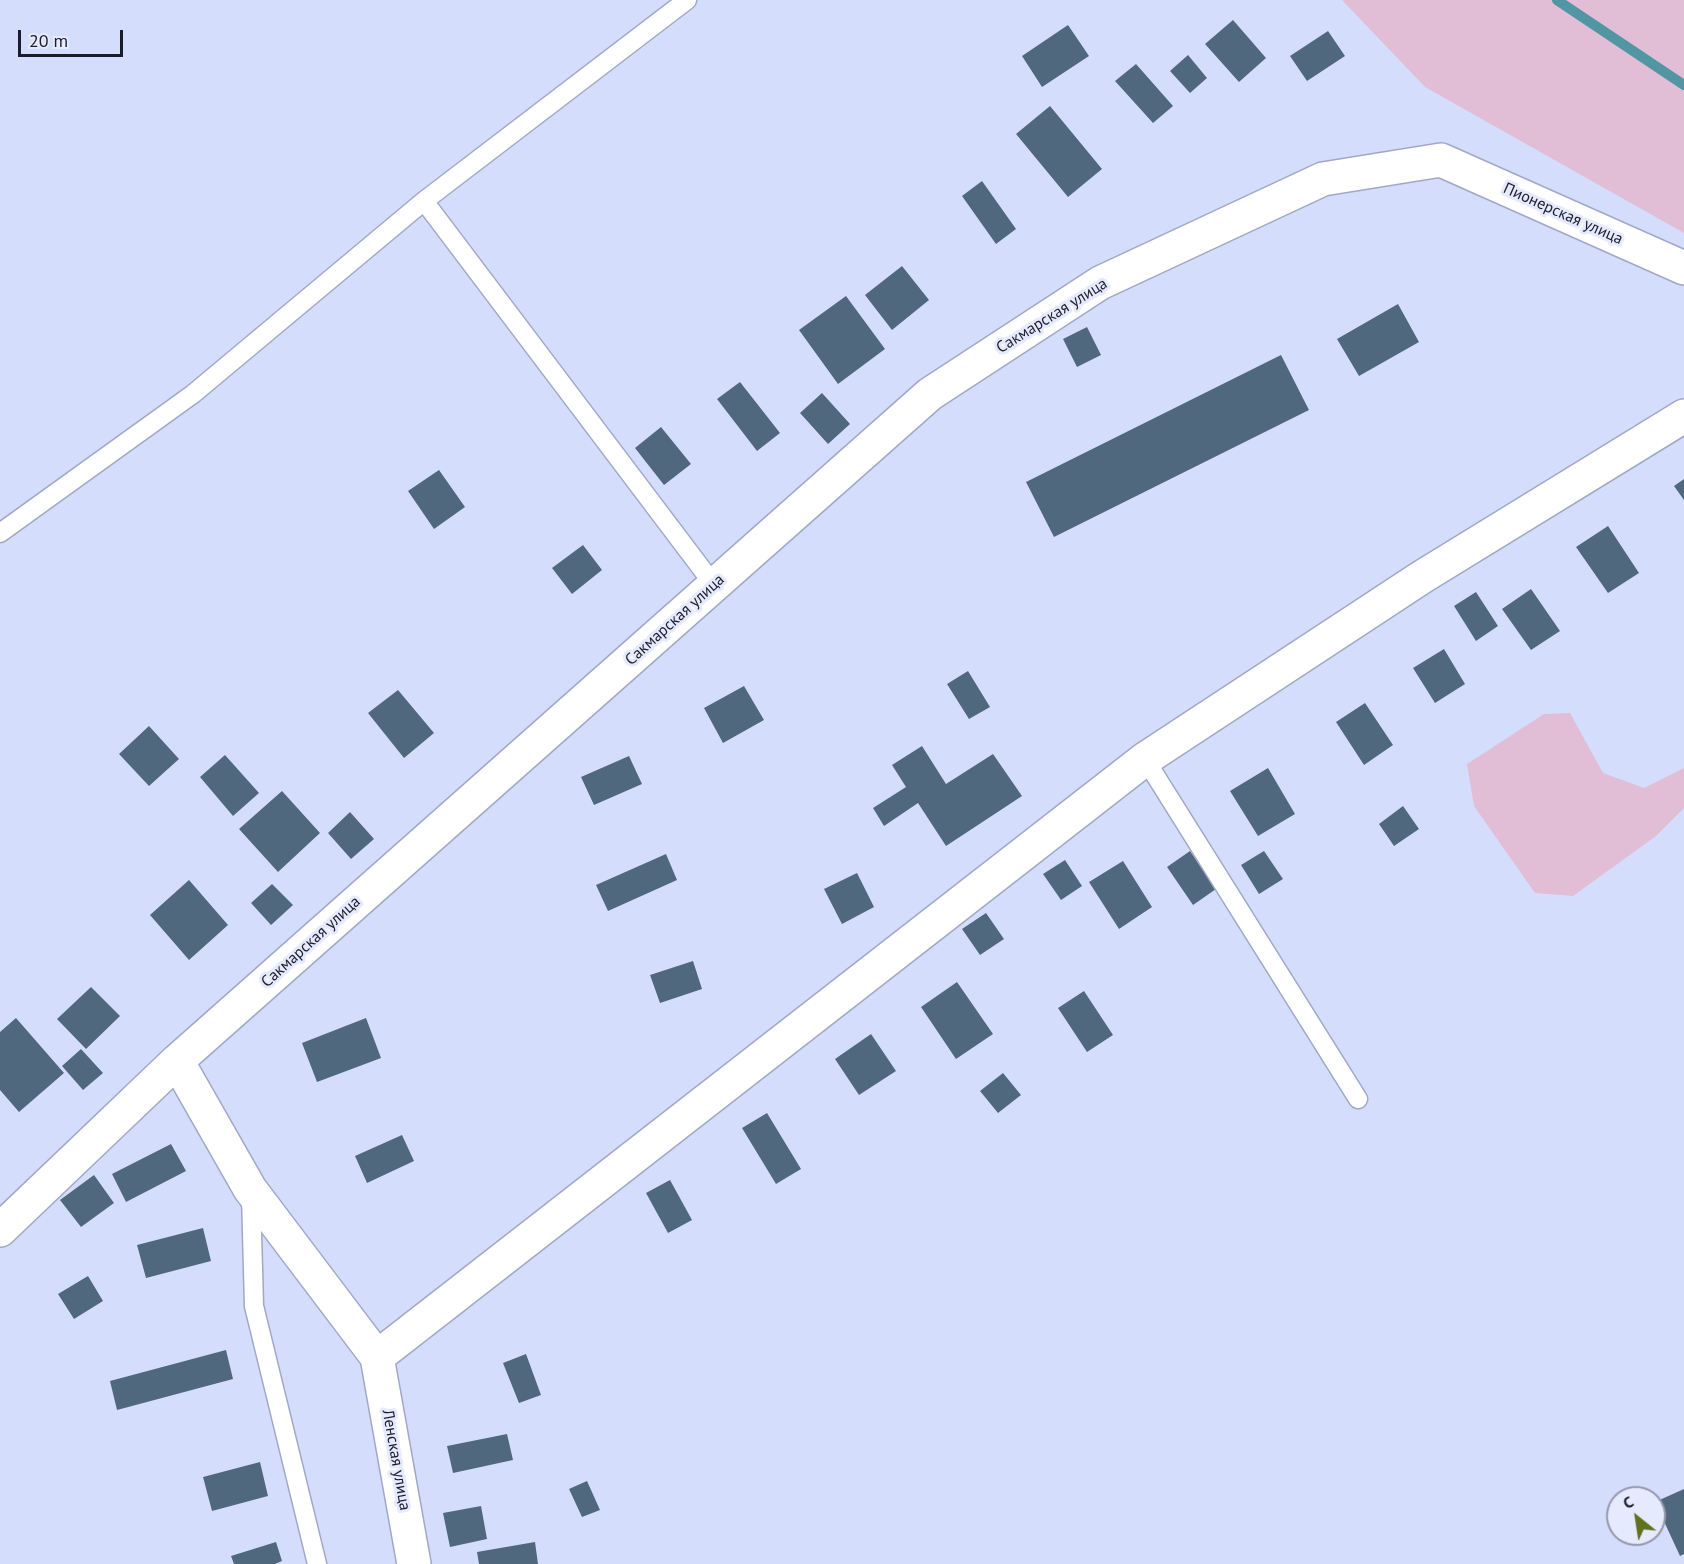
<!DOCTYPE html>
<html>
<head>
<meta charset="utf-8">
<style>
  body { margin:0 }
  #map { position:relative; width:1684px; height:1564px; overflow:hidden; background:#d5ddfd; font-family:"PT Sans",sans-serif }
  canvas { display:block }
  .north { position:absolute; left:1606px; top:1486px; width:60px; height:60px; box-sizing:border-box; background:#e6eafe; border:2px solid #9598a9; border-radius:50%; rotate:330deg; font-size:16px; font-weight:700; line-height:24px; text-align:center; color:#1b1e29 }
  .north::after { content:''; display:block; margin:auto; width:21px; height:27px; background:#62711d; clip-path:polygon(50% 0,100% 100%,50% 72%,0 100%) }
  .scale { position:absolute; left:18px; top:30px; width:105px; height:27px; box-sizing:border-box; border:3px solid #1b1e29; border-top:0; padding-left:8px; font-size:18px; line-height:21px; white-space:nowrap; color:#1b1e29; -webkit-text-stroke:4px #e6eafe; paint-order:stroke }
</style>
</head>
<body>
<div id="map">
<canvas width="1684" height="1564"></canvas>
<div class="north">С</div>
<div class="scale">20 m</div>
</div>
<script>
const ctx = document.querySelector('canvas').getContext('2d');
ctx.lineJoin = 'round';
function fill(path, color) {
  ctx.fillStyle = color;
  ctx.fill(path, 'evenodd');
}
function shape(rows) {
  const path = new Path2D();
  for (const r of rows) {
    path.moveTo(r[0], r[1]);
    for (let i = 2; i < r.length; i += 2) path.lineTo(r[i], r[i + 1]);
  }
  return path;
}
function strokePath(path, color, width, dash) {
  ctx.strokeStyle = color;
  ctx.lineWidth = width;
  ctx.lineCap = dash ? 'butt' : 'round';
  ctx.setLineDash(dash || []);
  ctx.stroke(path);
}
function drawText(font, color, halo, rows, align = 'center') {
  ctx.font = font + ' "PT Sans",sans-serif';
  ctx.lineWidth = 6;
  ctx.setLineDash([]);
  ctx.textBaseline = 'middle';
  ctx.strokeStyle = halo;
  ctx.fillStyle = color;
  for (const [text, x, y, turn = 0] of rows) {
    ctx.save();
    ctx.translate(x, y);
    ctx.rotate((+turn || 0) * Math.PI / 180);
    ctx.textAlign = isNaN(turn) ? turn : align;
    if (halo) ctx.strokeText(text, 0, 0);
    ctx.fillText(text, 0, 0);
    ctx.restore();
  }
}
const green = shape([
  [1342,0,1684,0,1684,233,1425,87],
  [1570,713,1603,773,1644,788,1684,768,1684,808,1656,836,1573,896,1535,893,1474,806,1467,764,1544,714]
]);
const stream = shape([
  [1557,0,1684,85]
]);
const building = shape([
  [1233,20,1266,58,1239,82,1205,44],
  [1068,25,1089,56,1042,87,1022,56],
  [1328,31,1345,56,1307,81,1290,56],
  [1188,55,1207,78,1190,93,1170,71],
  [1136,64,1173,106,1153,123,1115,81],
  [1050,106,1102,169,1068,197,1016,134],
  [982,181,1016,229,996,244,962,196],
  [902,266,929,300,892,330,865,295],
  [846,296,885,349,838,384,799,330],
  [1398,304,1419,342,1359,376,1337,339],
  [1087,327,1101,355,1077,367,1063,339],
  [1281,355,1309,410,1054,537,1026,482],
  [740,382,780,433,757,451,717,399],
  [822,393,850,424,828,444,800,413],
  [661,427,691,464,664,485,635,448],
  [439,470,465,507,434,529,408,491],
  [1684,479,1684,500,1674,486],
  [1608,526,1639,573,1608,593,1576,547],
  [583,545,602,570,572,594,552,568],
  [1531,589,1560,631,1531,650,1502,609],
  [1476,592,1498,626,1476,641,1454,606],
  [1444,649,1465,684,1435,703,1413,668],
  [968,671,990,707,969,719,947,684],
  [744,686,764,720,723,743,704,708],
  [398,690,434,733,404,758,368,713],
  [1365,703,1393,745,1364,765,1336,722],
  [149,726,179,759,149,786,119,754],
  [922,746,946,784,993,754,1022,796,946,846,918,803,884,826,873,808,906,787,892,765],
  [225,755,259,793,233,816,200,777],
  [629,756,642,784,594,805,581,777],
  [1268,768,1295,814,1258,836,1230,791],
  [282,791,320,833,278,872,239,829],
  [1403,806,1419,829,1394,846,1379,824],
  [350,812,374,839,351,859,328,833],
  [1190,851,1216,889,1193,905,1167,867],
  [1264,851,1283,879,1259,894,1241,865],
  [666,854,677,880,608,911,596,885],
  [1065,860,1082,886,1061,900,1043,874],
  [1123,861,1152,907,1119,929,1089,882],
  [857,873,874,907,842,924,824,889],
  [189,880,228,925,189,960,150,915],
  [272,884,293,905,271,925,251,903],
  [986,913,1004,939,980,955,962,929],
  [693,961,702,989,660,1003,650,975],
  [957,982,993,1034,956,1059,921,1007],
  [91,987,120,1016,86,1049,57,1019],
  [1084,991,1113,1035,1087,1052,1058,1008],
  [16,1018,64,1073,19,1112,0,1090,0,1032],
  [366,1018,381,1058,317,1082,302,1043],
  [871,1034,896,1071,859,1095,835,1059],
  [81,1049,103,1073,83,1090,62,1066],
  [1003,1073,1021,1095,998,1113,980,1091],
  [767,1113,801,1169,776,1184,742,1128],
  [402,1135,414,1161,367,1183,355,1156],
  [171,1144,186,1171,126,1202,112,1174],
  [94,1175,114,1203,81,1227,60,1200],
  [670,1180,692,1220,668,1233,646,1193],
  [203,1228,211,1261,146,1278,137,1245],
  [88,1276,103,1301,74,1319,58,1294],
  [226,1350,233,1379,117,1410,110,1381],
  [526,1354,541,1395,519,1403,503,1363],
  [507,1434,513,1460,453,1473,447,1446],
  [260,1462,268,1496,212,1511,203,1477],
  [587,1481,600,1510,582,1517,569,1489],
  [1684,1489,1684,1554,1680,1556,1655,1502],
  [481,1506,487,1539,450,1547,443,1513],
  [276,1542,282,1561,275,1564,234,1564,231,1556],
  [535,1542,538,1564,479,1564,477,1552]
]);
const service = shape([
  [424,201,714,585],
  [0,533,193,394,424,201,687,0],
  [1145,759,1358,1099],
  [251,1195,254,1306,317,1564]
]);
const minor = shape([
  [177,1061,250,1189,377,1357,1145,759,1422,577,1684,416],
  [0,1230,177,1061,930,394,1100,283,1323,179,1441,160,1684,268],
  [377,1357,414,1564]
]);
const streetNames = [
  ["Пионерская улица",1563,214,24],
  ["Сакмарская улица",1052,316,-32],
  ["Сакмарская улица",675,620,-42],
  ["Сакмарская улица",311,942,-42],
  ["Ленская улица",396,1460,80]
];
fill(green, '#e2bdd6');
strokePath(stream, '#5295a3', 10);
fill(building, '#4f687e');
strokePath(service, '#a1a8c7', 21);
strokePath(minor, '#a1a8c7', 36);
strokePath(service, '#fff', 18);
strokePath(minor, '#fff', 33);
drawText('16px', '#1b1e29', '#e6eafe', streetNames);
</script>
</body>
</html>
